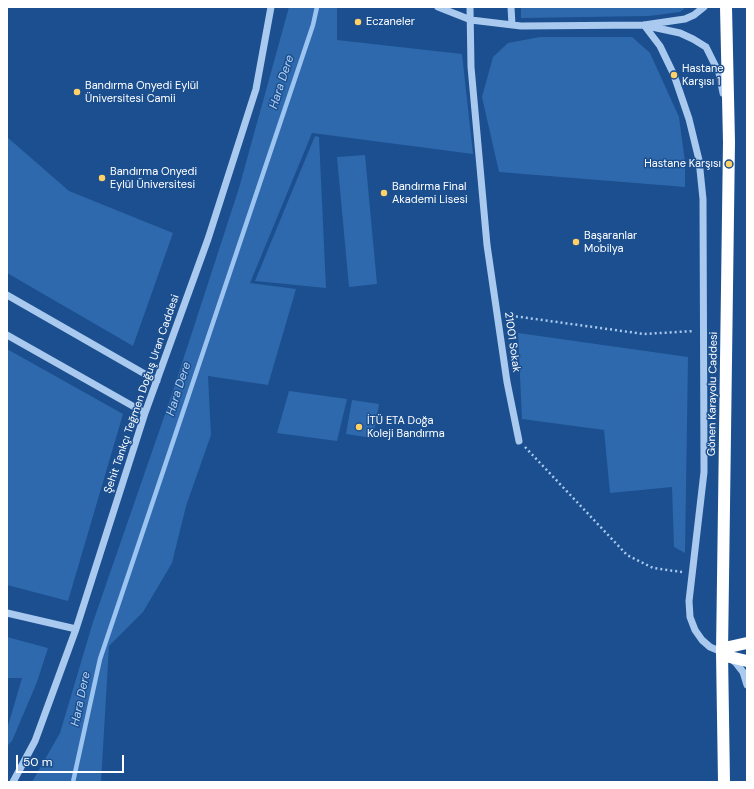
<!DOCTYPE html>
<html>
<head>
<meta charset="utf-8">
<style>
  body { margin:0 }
  #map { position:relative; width:754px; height:789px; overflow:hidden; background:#1b4f8f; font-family:"DM Sans",sans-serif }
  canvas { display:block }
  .frame { position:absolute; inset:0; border:8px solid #fff; pointer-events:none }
  .scale { position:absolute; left:16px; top:755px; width:108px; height:18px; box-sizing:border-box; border:2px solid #fff; border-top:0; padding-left:5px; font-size:12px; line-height:14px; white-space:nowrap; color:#fff; -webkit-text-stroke:3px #1b4f8f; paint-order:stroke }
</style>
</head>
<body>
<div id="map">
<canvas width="754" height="789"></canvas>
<div class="frame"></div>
<div class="scale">50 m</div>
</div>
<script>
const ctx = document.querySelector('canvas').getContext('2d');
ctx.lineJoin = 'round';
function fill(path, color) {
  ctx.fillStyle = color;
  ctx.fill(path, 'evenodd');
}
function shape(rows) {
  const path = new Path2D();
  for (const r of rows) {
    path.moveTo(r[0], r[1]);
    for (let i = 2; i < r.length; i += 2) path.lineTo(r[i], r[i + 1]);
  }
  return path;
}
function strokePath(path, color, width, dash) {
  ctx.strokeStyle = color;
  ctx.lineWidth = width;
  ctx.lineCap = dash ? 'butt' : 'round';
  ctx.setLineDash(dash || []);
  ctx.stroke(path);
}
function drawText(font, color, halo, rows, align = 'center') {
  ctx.font = font + ' "DM Sans",sans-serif';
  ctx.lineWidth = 3;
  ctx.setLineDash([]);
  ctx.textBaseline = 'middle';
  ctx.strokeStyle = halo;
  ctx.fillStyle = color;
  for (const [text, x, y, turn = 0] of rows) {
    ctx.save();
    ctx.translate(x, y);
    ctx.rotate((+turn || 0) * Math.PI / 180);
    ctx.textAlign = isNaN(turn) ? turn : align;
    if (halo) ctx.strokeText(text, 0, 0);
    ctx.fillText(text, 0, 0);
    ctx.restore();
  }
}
const green = shape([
  [289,7,337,7,337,40,462,54,473,154,312,133,250,283,296,289,268,385,208,376,211,435,186,506,172,563,143,612,109,646,101,782,32,782,60,733,93,622,172,394,239,188],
  [521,7,686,7,680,12,649,16,521,18],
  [540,37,632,37,650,53,679,117,685,162,685,187,499,172,482,97,493,57,508,43],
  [315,136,319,137,326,288,255,281],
  [7,137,69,191,173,233,133,346,7,273],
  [365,155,377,284,349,287,337,157],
  [518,333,688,357,685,553,674,547,672,487,610,493,604,430,522,419],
  [7,349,123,414,68,601,7,585],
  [289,391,347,399,337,441,277,433],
  [352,400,379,404,373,438,346,434],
  [7,637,48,648,37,682,12,741,7,746,7,729,22,678,7,678]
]);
const stream = shape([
  [73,782,100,659,313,25,317,7]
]);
const path = shape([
  [506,315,644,334,694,331],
  [525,447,627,555,653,568,682,572]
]);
const minor = shape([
  [438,7,471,20,521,26,644,25,685,19,694,15,704,7],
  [470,7,471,67,487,245,507,382,519,441],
  [511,7,512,25],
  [644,25,660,46,674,75,689,119,699,160,703,199,704,472,689,601,690,617,695,630,702,640,710,647,722,652,736,663,743,672,747,685],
  [652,27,680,33,693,39,706,47,719,73,723,93],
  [7,295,157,381],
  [7,335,145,413],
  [7,613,76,629],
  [13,782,35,741,76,629,145,413,208,239,256,89,271,7]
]);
const highway = shape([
  [722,652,730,657,747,661],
  [722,652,729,647,747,643],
  [724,782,722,652,729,142,726,7]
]);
const markers = [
  [358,22,4,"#ffd166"],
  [674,75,4,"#ffd166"],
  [77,92,4,"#ffd166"],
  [729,164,4,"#ffd166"],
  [102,178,4,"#ffd166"],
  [384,193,4,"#ffd166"],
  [576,242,4,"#ffd166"],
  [359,427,4,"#ffd166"]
];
const poiNames = [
  ["Eczaneler",366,22],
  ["Hastane",682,69],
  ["Karşısı 1",682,82],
  ["Bandırma Onyedi Eylül",85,86],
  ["Üniversitesi Camii",85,99],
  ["Hastane Karşısı",721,164,"right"],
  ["Bandırma Onyedi",110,172],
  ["Eylül Üniversitesi",110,185],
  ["Bandırma Final",392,187],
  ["Akademi Lisesi",392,200],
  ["Başaranlar",584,236],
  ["Mobilya",584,249],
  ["İTÜ ETA Doğa",367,421],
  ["Koleji Bandırma",367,434]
];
const streetNames = [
  ["21001 Sokak",512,342,82],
  ["Şehit Tankçı Teğmen Doğuş Uran Caddesi",142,394,-71],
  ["Gönen Karayolu Caddesi",713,394,-89]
];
const waterNames = [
  ["Hara Dere",282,82,-72],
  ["Hara Dere",179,389,-72],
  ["Hara Dere",81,699,-78]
];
fill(green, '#2e69ad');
strokePath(stream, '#9cc4f0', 4.5);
strokePath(path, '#a9c9ee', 2.5, [2, 3]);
strokePath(minor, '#a9c9ee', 7);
strokePath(highway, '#fff', 12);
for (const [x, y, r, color] of markers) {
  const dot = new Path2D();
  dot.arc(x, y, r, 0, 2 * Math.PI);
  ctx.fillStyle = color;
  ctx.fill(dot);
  strokePath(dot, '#1b4f8f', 1.5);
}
drawText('11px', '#fff', '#1b4f8f', poiNames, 'left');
drawText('11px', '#fff', '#1b4f8f', streetNames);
drawText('italic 12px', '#b5d3f5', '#1b4f8f', waterNames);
</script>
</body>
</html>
